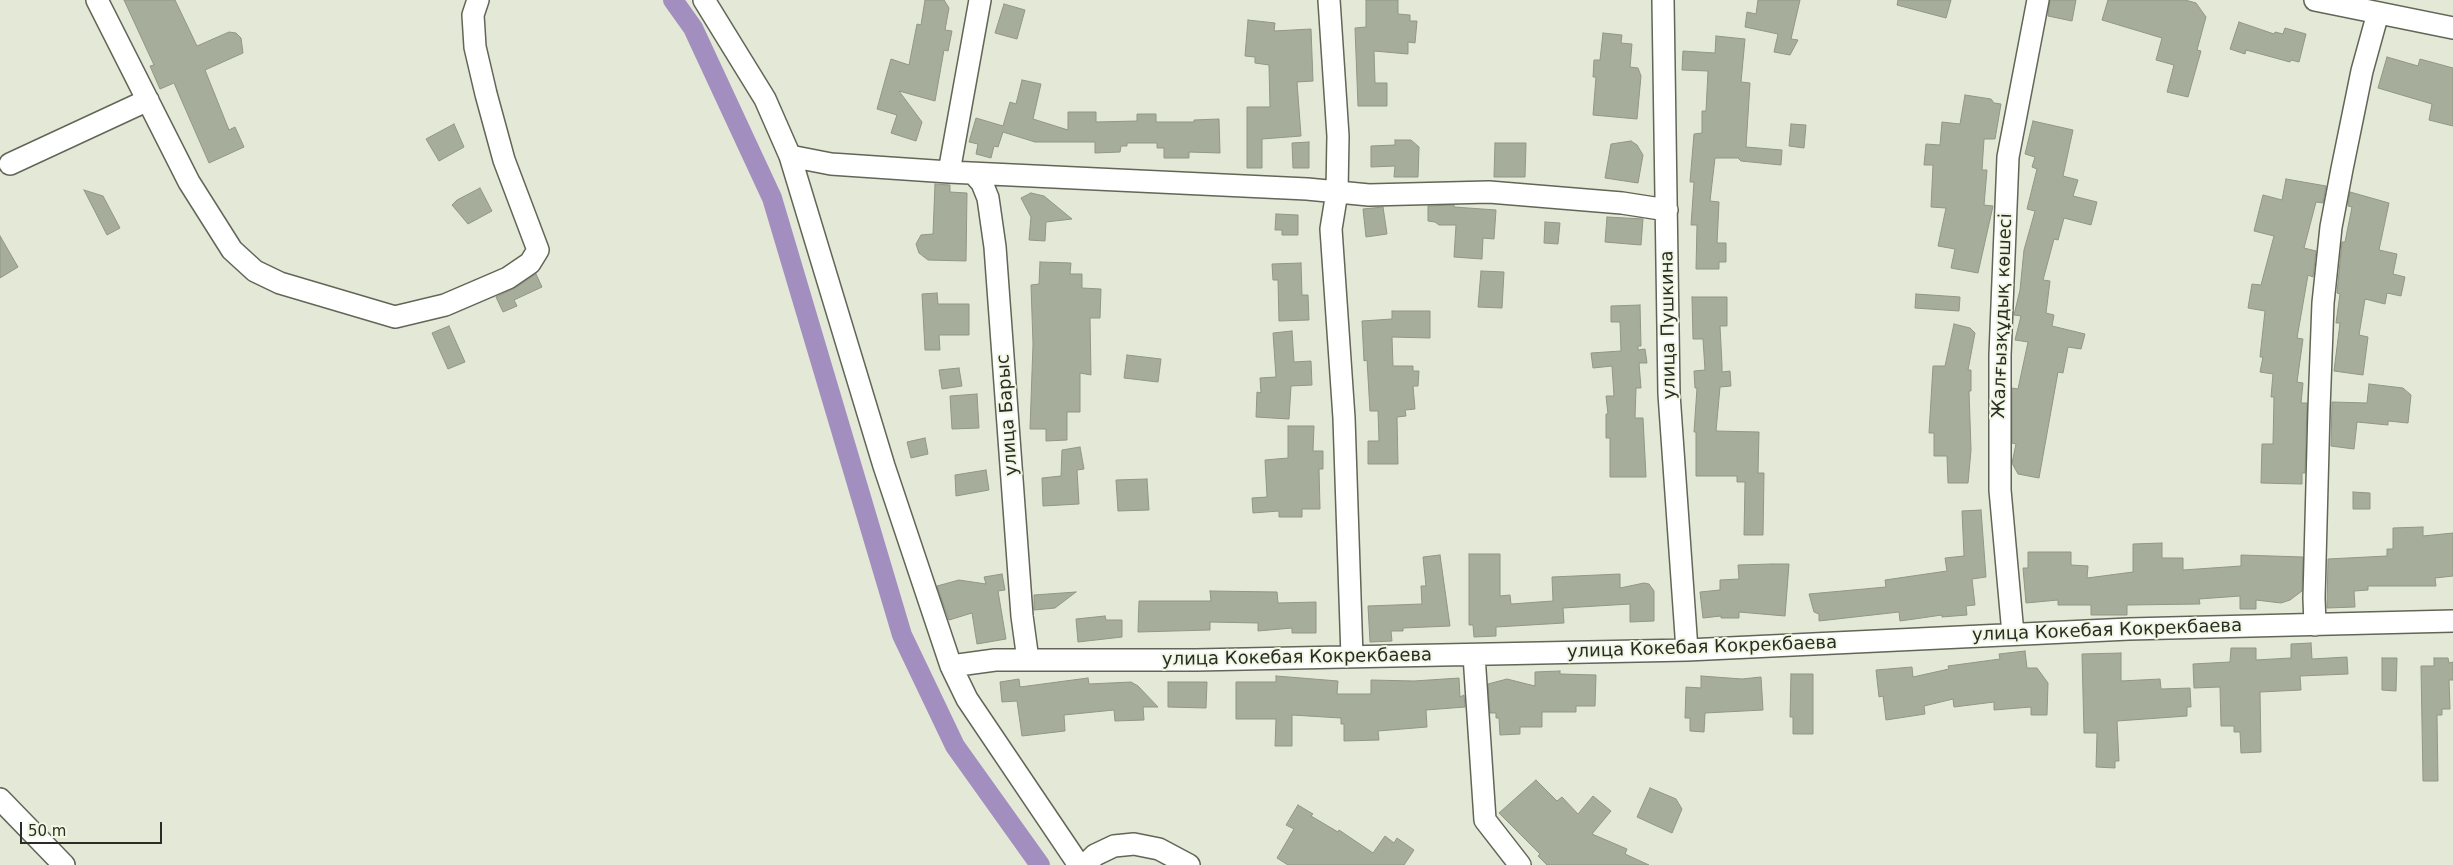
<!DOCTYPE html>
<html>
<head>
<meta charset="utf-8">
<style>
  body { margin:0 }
  #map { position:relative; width:2453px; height:865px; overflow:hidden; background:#e3e9d6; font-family:"DejaVu Sans",sans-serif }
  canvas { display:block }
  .scale { position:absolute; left:20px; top:822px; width:142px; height:22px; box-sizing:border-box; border:2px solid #2a2d26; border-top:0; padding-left:6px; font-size:15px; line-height:18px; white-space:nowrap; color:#2a2d26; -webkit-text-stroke:4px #f0f7e3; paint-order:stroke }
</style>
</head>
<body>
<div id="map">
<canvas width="2453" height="865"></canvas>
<div class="scale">50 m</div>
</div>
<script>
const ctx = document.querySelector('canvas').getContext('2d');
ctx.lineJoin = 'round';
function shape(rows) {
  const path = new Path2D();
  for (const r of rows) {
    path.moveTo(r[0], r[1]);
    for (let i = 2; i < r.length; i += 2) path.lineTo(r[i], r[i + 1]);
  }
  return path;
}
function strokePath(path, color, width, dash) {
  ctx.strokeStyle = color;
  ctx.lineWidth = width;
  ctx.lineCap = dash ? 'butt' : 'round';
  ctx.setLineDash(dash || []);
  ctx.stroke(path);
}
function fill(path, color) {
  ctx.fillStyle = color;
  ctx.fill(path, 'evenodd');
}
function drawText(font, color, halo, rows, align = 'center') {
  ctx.font = font + ' "DejaVu Sans",sans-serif';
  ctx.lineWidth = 4;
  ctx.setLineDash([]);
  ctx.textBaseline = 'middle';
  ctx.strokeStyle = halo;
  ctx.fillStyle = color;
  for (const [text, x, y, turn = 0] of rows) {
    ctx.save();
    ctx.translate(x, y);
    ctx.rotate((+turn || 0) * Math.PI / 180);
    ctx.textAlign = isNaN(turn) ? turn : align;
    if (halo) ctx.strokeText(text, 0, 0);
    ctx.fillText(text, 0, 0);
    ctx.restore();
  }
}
const canal = shape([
  [673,0,693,28,772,198,902,635,955,746,1040,865]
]);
const building = shape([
  [124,0,175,0,197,46,229,32,236,33,241,38,243,53,205,70,229,130,235,127,244,147,209,163,174,83,160,89,150,66,154,65,124,0],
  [925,0,944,0,949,8,945,30,952,31,948,51,944,50,935,101,899,91,922,122,916,141,891,133,897,115,877,109,891,59,909,65,917,24,921,25,925,0],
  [1366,0,1398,0,1398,14,1410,15,1410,21,1417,21,1415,43,1408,42,1408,54,1374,51,1375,83,1387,83,1387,106,1358,106,1355,28,1366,27,1366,0],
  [1758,0,1800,0,1791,39,1798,40,1790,55,1774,52,1778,34,1745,27,1747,12,1756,14,1758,0],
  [1898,0,1951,0,1946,18,1897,5,1898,0],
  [2050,0,2076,0,2072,21,2048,16,2050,0],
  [2108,0,2185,0,2196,3,2206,17,2197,50,2201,51,2188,97,2167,92,2174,65,2156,60,2162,38,2102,20,2108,0],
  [1004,4,1025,10,1017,39,995,33,1004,4],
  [1248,20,1275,23,1274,31,1311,29,1313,81,1297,82,1301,136,1262,139,1262,168,1247,168,1247,107,1270,107,1269,65,1255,63,1255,57,1245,56,1248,20],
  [2239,22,2274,34,2275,32,2283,34,2285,28,2306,34,2299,62,2291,60,2290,62,2246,50,2245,54,2230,49,2239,22],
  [1603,33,1622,35,1621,43,1632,44,1630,67,1638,68,1641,76,1637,119,1593,115,1596,77,1593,77,1594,60,1600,60,1603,33],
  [1716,36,1745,39,1741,82,1750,83,1746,147,1782,150,1781,165,1741,161,1738,158,1715,158,1710,201,1719,202,1717,243,1726,243,1726,262,1719,262,1719,269,1696,269,1697,225,1691,225,1694,182,1690,182,1694,134,1702,133,1702,111,1706,111,1708,71,1682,70,1683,51,1715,53,1716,36],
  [2387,57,2418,66,2420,59,2453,68,2453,126,2429,120,2432,104,2378,88,2387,57],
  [1022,80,1041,84,1033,119,1068,130,1068,112,1096,112,1096,122,1137,121,1137,114,1156,114,1156,122,1194,122,1194,120,1219,119,1220,153,1189,152,1189,158,1164,158,1164,148,1157,148,1157,143,1127,143,1127,146,1121,146,1120,152,1095,153,1095,142,1035,142,1003,132,998,147,994,146,991,158,976,154,978,144,969,142,976,118,1003,126,1010,102,1016,104,1022,80],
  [1965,95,1991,99,1994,103,2001,104,1995,139,1984,139,1982,170,1987,170,1984,205,1993,206,1978,273,1951,268,1955,249,1938,246,1946,208,1931,207,1933,165,1924,165,1926,144,1940,145,1942,122,1960,124,1965,95],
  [2033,121,2073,130,2063,176,2078,180,2073,196,2097,202,2091,225,2064,218,2058,240,2054,239,2043,280,2050,281,2046,313,2054,315,2052,326,2085,334,2081,349,2068,347,2063,373,2058,372,2039,478,2018,474,2012,463,2016,444,2012,443,2012,388,2018,389,2028,342,2015,340,2021,316,2014,315,2020,290,2024,250,2035,211,2027,209,2037,169,2032,167,2035,157,2025,154,2033,121],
  [454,124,464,147,439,161,426,139,454,124],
  [1791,124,1806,125,1804,148,1789,146,1791,124],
  [1395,140,1411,140,1419,147,1418,177,1394,177,1395,166,1371,167,1371,146,1395,145,1395,140],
  [1631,141,1637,145,1643,155,1638,183,1605,178,1611,144,1631,141],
  [1309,142,1309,168,1293,168,1292,143,1309,142],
  [1495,143,1526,143,1525,177,1494,177,1495,143],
  [2286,179,2326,186,2323,203,2316,202,2304,248,2316,251,2313,277,2308,275,2297,338,2303,339,2297,382,2303,383,2301,403,2307,403,2305,473,2302,473,2302,484,2261,483,2262,444,2273,444,2274,397,2271,397,2273,374,2260,372,2263,357,2260,357,2265,311,2248,308,2252,284,2261,285,2274,236,2254,231,2263,195,2282,200,2286,179],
  [935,184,950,185,950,192,967,193,966,261,928,260,919,253,916,244,921,235,933,234,935,184],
  [480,188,492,211,468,224,452,205,457,200,480,188],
  [84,190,103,196,120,228,107,235,84,190],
  [2350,192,2389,203,2379,250,2397,254,2393,274,2405,277,2401,296,2387,293,2385,304,2365,299,2359,335,2368,337,2363,375,2334,371,2340,323,2336,323,2340,294,2337,293,2342,242,2345,242,2352,207,2348,206,2350,192],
  [1031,193,1044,196,1072,219,1046,222,1045,241,1029,240,1031,217,1021,198,1031,193],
  [1454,205,1454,207,1496,210,1494,239,1483,238,1482,259,1454,257,1456,225,1439,225,1435,222,1428,221,1428,206,1454,205],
  [1383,207,1387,234,1366,237,1363,209,1383,207],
  [1276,214,1298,215,1298,235,1282,235,1282,230,1275,230,1276,214],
  [1607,217,1643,219,1641,245,1605,242,1607,217],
  [1545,222,1560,223,1558,244,1544,243,1545,222],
  [0,236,18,267,0,278,0,236],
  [1040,262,1071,263,1070,274,1082,274,1082,288,1101,289,1100,318,1090,318,1091,375,1080,373,1080,412,1067,412,1067,440,1046,441,1046,429,1030,429,1033,344,1031,285,1039,284,1040,262],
  [1301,263,1302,295,1308,295,1309,320,1279,321,1278,280,1273,280,1272,264,1301,263],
  [1481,271,1504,272,1502,308,1478,307,1481,271],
  [536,274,542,287,514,300,517,306,503,312,496,297,515,288,536,274],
  [937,293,938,304,969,304,969,335,939,335,940,350,925,350,922,294,937,293],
  [1916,294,1960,297,1959,311,1915,308,1916,294],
  [1692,297,1727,297,1727,326,1720,326,1722,365,1722,372,1730,371,1731,386,1720,387,1716,431,1759,432,1758,473,1764,473,1763,535,1744,535,1745,482,1737,482,1737,476,1696,476,1696,432,1694,432,1697,388,1695,388,1694,371,1705,370,1703,339,1693,339,1692,297],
  [1640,305,1641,346,1638,346,1638,350,1645,349,1647,363,1639,363,1641,388,1636,388,1635,418,1643,418,1646,477,1610,477,1610,438,1606,438,1606,414,1608,414,1606,396,1614,396,1612,366,1593,368,1591,353,1621,351,1620,322,1611,322,1611,306,1640,305],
  [1392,311,1430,311,1430,338,1392,337,1393,366,1413,366,1413,371,1419,371,1418,386,1413,386,1415,409,1405,410,1406,416,1397,417,1398,464,1368,464,1368,441,1379,441,1378,411,1370,411,1367,360,1364,361,1362,321,1392,319,1392,311],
  [1954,324,1970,328,1975,333,1968,370,1971,370,1971,391,1969,391,1971,450,1968,483,1948,483,1947,456,1934,456,1934,433,1929,433,1933,366,1945,366,1954,324],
  [449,326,465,362,448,369,432,333,449,326],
  [1292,331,1294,362,1311,361,1312,385,1291,386,1289,419,1256,417,1257,392,1261,393,1260,378,1276,377,1273,333,1292,331],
  [1127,355,1161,359,1158,382,1124,378,1127,355],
  [959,368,962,386,942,389,939,370,959,368],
  [2369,384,2403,388,2411,395,2408,423,2388,421,2388,425,2357,422,2354,449,2331,446,2332,402,2367,403,2369,384],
  [977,394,979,428,952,429,950,396,977,394],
  [1288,426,1314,426,1313,451,1323,451,1323,469,1319,469,1320,509,1302,509,1302,517,1279,517,1279,511,1253,513,1252,498,1267,497,1265,460,1288,458,1288,426],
  [925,438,928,454,911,458,907,442,925,438],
  [1080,447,1084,469,1077,470,1079,504,1043,506,1042,478,1061,476,1062,450,1080,447],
  [986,470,989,490,956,496,955,475,986,470],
  [1147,479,1149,510,1118,511,1116,480,1147,479],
  [2353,492,2370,493,2370,509,2353,509,2353,492],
  [1981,510,1986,577,1972,579,1975,605,1966,606,1967,615,1942,617,1942,615,1900,621,1899,612,1819,621,1819,614,1814,612,1809,594,1886,587,1885,580,1947,571,1945,558,1964,556,1962,511,1981,510],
  [2423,527,2423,536,2453,533,2453,576,2435,578,2436,586,2368,586,2368,590,2354,591,2355,607,2327,608,2328,559,2387,556,2387,549,2393,549,2393,528,2423,527],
  [2162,543,2162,558,2183,558,2183,570,2241,566,2241,555,2303,557,2302,591,2290,600,2281,603,2256,600,2256,609,2240,609,2240,596,2199,599,2200,604,2127,605,2127,615,2091,615,2091,605,2058,605,2058,600,2026,603,2023,568,2028,568,2028,552,2071,552,2071,565,2088,566,2087,578,2133,572,2133,544,2162,543],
  [1469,554,1500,554,1500,596,1510,595,1511,604,1553,601,1552,577,1620,574,1620,588,1644,583,1649,584,1654,591,1654,621,1630,622,1630,604,1563,608,1564,623,1496,627,1496,636,1474,637,1473,625,1469,625,1469,554],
  [1440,555,1450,626,1403,628,1403,631,1391,631,1392,641,1370,642,1368,606,1422,604,1421,586,1426,586,1423,557,1440,555],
  [1772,564,1789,564,1785,616,1739,612,1739,618,1721,618,1721,616,1703,618,1700,592,1720,590,1720,580,1739,579,1738,565,1772,564],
  [1002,574,1005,590,998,591,1006,639,977,644,972,613,949,620,937,586,959,580,986,584,984,577,1002,574],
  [1210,591,1277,592,1278,603,1316,602,1316,633,1292,633,1292,628,1258,631,1258,623,1210,622,1210,630,1138,632,1139,601,1211,601,1210,591],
  [1076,592,1055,608,1034,610,1034,595,1076,592],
  [1105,616,1106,620,1122,620,1122,637,1078,642,1076,619,1105,616],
  [2311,643,2312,659,2347,657,2348,674,2300,676,2301,690,2260,692,2261,752,2241,753,2240,732,2234,732,2234,726,2221,726,2220,687,2194,688,2193,664,2230,662,2231,648,2256,648,2256,660,2291,658,2291,644,2311,643],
  [2025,651,2027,668,2037,668,2048,683,2047,715,2031,715,2031,707,1994,710,1994,702,1954,707,1953,699,1924,706,1925,714,1886,720,1883,696,1879,697,1876,670,1912,667,1913,677,1949,669,1948,666,2000,659,1999,654,2025,651],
  [2121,653,2121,681,2160,679,2161,689,2190,688,2191,707,2187,707,2187,716,2117,721,2119,761,2115,761,2115,768,2096,767,2097,733,2084,733,2082,654,2121,653],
  [2382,658,2397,658,2396,691,2382,690,2382,658],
  [2434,658,2448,658,2449,663,2453,662,2453,680,2449,680,2450,709,2442,709,2442,715,2437,715,2438,781,2423,781,2421,666,2434,666,2434,658],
  [1560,671,1560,674,1596,675,1595,706,1576,706,1576,712,1542,712,1542,727,1520,727,1520,734,1500,735,1499,718,1496,718,1496,713,1490,713,1488,684,1507,679,1535,686,1535,672,1560,671],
  [1791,674,1813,674,1813,734,1793,734,1793,717,1790,717,1791,674],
  [1276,676,1338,681,1337,694,1371,694,1371,680,1414,681,1459,678,1460,697,1464,695,1465,707,1426,710,1427,727,1378,731,1379,740,1344,741,1344,724,1341,724,1341,718,1292,715,1292,746,1275,746,1276,719,1236,719,1236,682,1276,682,1276,676],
  [1701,676,1742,679,1761,677,1763,710,1705,713,1704,732,1690,731,1690,718,1685,718,1686,687,1701,688,1701,676],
  [1088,678,1089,684,1131,682,1138,686,1158,707,1143,707,1144,720,1115,721,1114,710,1064,715,1065,731,1022,736,1017,701,1002,702,1000,682,1019,679,1020,687,1088,678],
  [1168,682,1207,682,1206,708,1168,707,1168,682],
  [1536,780,1557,801,1562,797,1578,814,1593,796,1611,811,1592,834,1627,849,1625,854,1649,865,1547,865,1538,856,1540,854,1499,813,1536,780],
  [1650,788,1676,799,1682,809,1672,833,1637,817,1650,788],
  [1298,805,1313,814,1311,816,1338,832,1339,830,1373,853,1385,836,1394,843,1397,838,1414,850,1404,865,1288,865,1277,858,1294,829,1286,825,1298,805]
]);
const minor = shape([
  [97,0,189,182,232,250,255,271,280,283,395,317,445,305,508,278,530,263,538,250,504,160,486,94,475,47,473,15,478,0],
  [704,0,765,99,790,156,884,466,951,666,967,699,1079,865],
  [1329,0,1338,136,1337,192,1331,229,1344,418,1352,657],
  [1663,0,1669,394,1687,650],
  [2315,0,2453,28],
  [790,156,831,164,949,172,1307,189,1369,195,1489,192,1622,203,1667,210],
  [10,164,148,100],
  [949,172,980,0],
  [974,174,982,183,988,198,995,247,1022,616,1028,660],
  [2315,625,2314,598,2319,409,2323,303,2331,227,2342,169,2362,71,2378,13],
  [2013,634,2000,490,2000,355,2008,157,2038,0],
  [1474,655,1485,820,1520,865],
  [951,666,995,660,1196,660,1687,650,2129,629,2453,621],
  [0,799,64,865],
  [1085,865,1095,855,1114,846,1134,844,1159,849,1189,865]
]);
const streetNames = [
  ["Жалғызқұдық көшесі",2003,316,-88],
  ["улица Пушкина",1669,325,-91],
  ["улица Барыс",1008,415,-94],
  ["улица Кокебая Кокрекбаева",2107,631,-2],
  ["улица Кокебая Кокрекбаева",1702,648,-2],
  ["улица Кокебая Кокрекбаева",1297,658,-1]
];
strokePath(canal, '#a28fc0', 20);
fill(building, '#a6ad9a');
strokePath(building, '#909785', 1);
strokePath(minor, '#616656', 24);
strokePath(minor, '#fff', 21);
drawText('18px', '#2a2d26', '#f0f7e3', streetNames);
</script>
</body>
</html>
